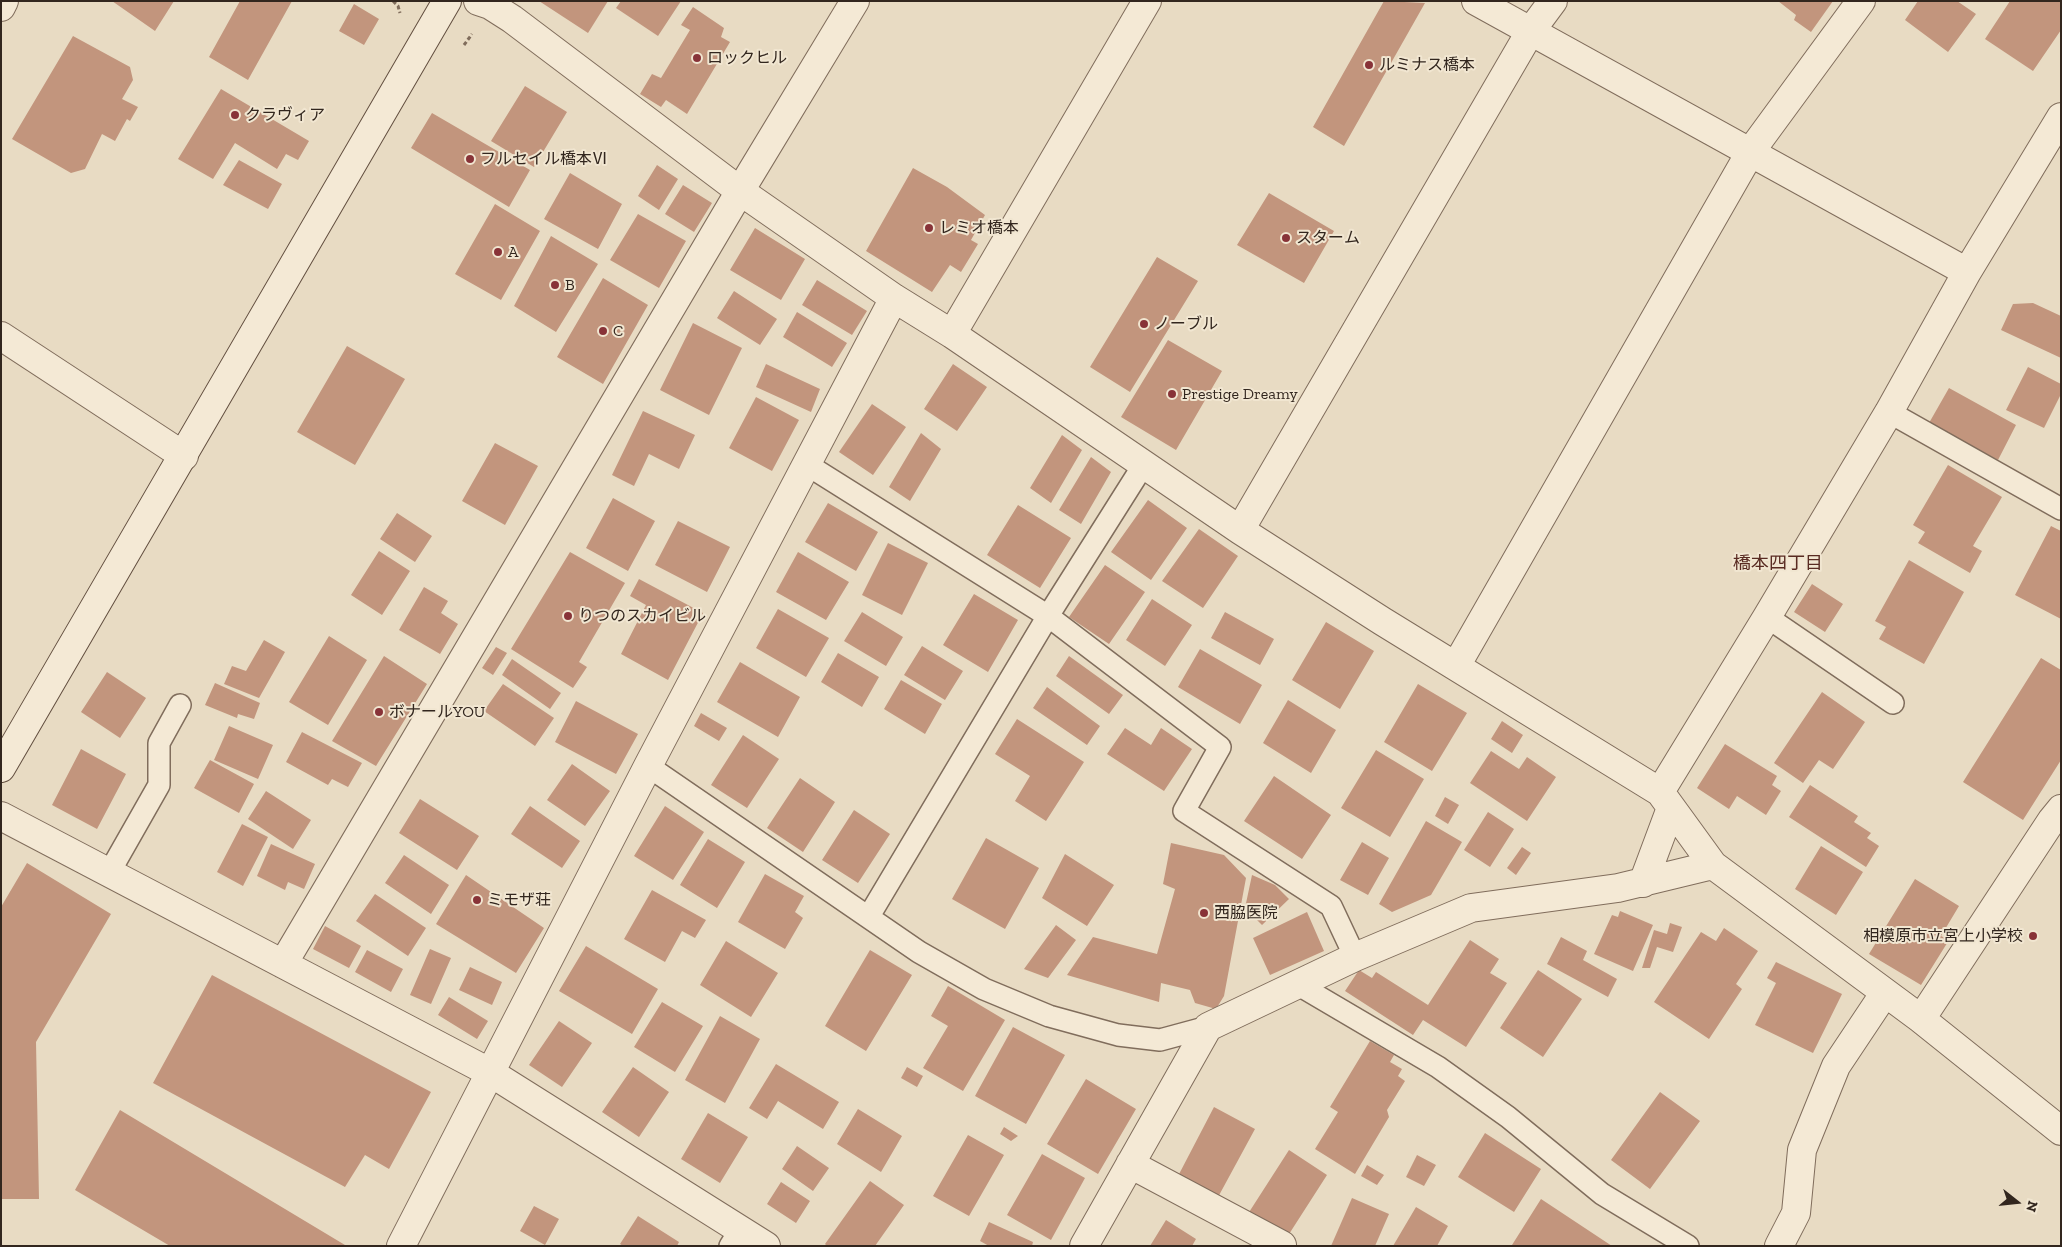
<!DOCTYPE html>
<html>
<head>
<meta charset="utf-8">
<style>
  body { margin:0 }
  #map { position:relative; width:2062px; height:1247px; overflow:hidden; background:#e8dbc3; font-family:"Zilla Slab",serif }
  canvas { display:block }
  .frame { position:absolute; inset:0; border:2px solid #32261e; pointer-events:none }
  .north { position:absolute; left:1992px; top:1177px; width:50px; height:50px; -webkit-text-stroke:4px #f1e6d1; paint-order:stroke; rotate:106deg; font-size:14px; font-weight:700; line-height:20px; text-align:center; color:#32261e }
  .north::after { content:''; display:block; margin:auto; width:18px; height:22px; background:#32261e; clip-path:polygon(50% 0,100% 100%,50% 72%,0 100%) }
</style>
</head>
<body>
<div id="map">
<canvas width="2062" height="1247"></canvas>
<div class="frame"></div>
<div class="north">N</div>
</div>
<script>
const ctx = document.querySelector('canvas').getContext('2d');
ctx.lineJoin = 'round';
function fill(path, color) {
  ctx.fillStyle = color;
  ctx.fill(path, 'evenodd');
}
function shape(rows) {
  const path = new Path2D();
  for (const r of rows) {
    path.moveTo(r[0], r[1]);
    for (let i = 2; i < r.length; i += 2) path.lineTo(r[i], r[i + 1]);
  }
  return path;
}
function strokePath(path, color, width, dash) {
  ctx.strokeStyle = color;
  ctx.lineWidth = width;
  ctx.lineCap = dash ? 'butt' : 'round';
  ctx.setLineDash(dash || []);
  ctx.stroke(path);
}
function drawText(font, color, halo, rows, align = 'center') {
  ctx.font = font + ' "Zilla Slab","Noto Sans JP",serif';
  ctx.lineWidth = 4;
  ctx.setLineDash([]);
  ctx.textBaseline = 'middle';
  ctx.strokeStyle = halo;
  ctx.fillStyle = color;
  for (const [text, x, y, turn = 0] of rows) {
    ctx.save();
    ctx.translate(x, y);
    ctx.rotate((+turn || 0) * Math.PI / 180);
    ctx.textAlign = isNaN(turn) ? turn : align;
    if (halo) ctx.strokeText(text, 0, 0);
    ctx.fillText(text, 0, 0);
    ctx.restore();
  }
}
const building = shape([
  [112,1,174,1,155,31],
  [240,1,292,1,248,80,209,57],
  [539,1,608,1,588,33],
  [621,1,681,1,658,36,616,8],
  [1384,1,1425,3,1344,146,1313,127],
  [1778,1,1833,1,1811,32,1794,20,1796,15],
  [1918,1,1957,1,1976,14,1948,52,1905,20],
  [2010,1,2061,1,2061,30,2033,71,1985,39],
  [354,4,379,19,364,45,339,31],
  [693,7,724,28,721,37,730,42,687,114,666,100,661,107,640,94,652,74,661,78,690,30,681,25],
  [73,36,130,67,133,80,122,99,138,107,130,121,127,119,115,141,102,134,85,169,71,173,12,139],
  [525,86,567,112,534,167,491,141],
  [221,89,309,141,298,160,286,154,277,169,235,143,213,179,178,159],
  [432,113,530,170,509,207,411,148],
  [239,160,282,184,268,209,223,185],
  [657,165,678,179,659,210,638,196],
  [913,168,947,187,985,215,971,240,978,244,961,272,950,265,932,292,866,251],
  [570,173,622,204,598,249,544,219],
  [683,185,712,203,694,232,665,214],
  [1269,193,1334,231,1304,283,1237,245],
  [495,204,540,231,501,300,455,274],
  [638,214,686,241,659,288,610,260],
  [755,228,805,259,781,300,730,270],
  [551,236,598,264,556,332,514,306],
  [1157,257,1198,281,1130,392,1090,367],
  [603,278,648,305,603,384,557,357],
  [817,280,867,311,852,335,802,305],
  [734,291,777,319,760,345,717,318],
  [2033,303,2061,316,2061,358,2001,330,2013,304],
  [797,312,847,343,832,367,783,337],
  [693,323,742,348,709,415,660,390],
  [1168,340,1222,371,1176,450,1121,417],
  [347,346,405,379,355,465,297,432],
  [766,364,820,389,811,412,756,387],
  [953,364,987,387,957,431,924,409],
  [2028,367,2061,384,2061,394,2044,428,2006,410],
  [1949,388,2016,425,1998,460,1929,423],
  [756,397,799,420,772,471,729,448],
  [872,404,906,427,873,475,839,452],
  [643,411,695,435,679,469,649,454,634,486,612,475],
  [921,433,941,449,910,501,889,487],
  [1062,435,1082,450,1051,503,1030,488],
  [495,443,538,466,505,525,462,501],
  [1091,457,1111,472,1081,524,1059,510],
  [1948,465,2002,497,1973,546,1982,551,1970,573,1918,543,1925,532,1913,525],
  [613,498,655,521,628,571,586,548],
  [1148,500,1187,528,1151,580,1111,552],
  [828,503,878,532,856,571,805,542],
  [1018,505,1071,538,1040,588,987,555],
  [397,513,432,536,415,562,380,539],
  [678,521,730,547,707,592,655,565],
  [2051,526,2061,531,2061,619,2015,595],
  [1199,529,1238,556,1203,608,1162,581],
  [888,543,928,563,902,615,862,595],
  [379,551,410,571,382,615,351,595],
  [570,552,625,583,579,662,587,667,573,688,511,649],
  [798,552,849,582,826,620,776,592],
  [1909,560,1964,592,1924,664,1879,639,1886,627,1875,621],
  [1105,565,1145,592,1109,644,1069,617],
  [639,579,703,613,668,680,621,654,646,605,630,596],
  [1812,584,1843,604,1825,632,1794,612],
  [424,587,448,601,441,613,458,624,440,654,399,630],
  [974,594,1018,620,988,672,943,645],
  [1152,599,1192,625,1165,666,1126,640],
  [778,609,829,638,806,677,756,648],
  [862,612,903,637,886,666,844,641],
  [1225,612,1274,639,1260,665,1211,638],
  [1326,622,1374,651,1340,709,1292,680],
  [329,636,367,660,328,725,289,702],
  [264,640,285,652,259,698,224,684,232,666,246,671],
  [922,646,963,671,945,700,904,675],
  [496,647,507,653,493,675,482,668],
  [1200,649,1262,685,1240,724,1178,687],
  [838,653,879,677,862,707,821,682],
  [384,656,427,684,376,766,332,741],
  [1069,656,1123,695,1109,714,1056,676],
  [2041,658,2061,670,2061,760,2023,820,1963,782],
  [512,659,561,693,550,709,502,675],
  [740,662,800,697,778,737,717,702],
  [107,672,146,698,120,738,81,712],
  [901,680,942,704,925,734,884,709],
  [215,683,260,703,254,719,238,714,237,718,205,705],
  [503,684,554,718,535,746,484,711],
  [1418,684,1467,713,1432,771,1384,742],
  [1047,687,1100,726,1087,745,1033,708],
  [1822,692,1865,722,1833,769,1819,760,1803,783,1774,763],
  [1288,700,1336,730,1311,773,1263,743],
  [576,701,638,734,616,774,555,742],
  [701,713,727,728,719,741,694,726],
  [1017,719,1084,762,1046,821,1015,801,1030,776,995,754],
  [1502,721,1523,735,1512,753,1491,739],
  [229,726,273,745,258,779,214,760],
  [1125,728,1151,745,1161,728,1192,749,1164,791,1107,754],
  [302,732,362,763,348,787,332,779,328,785,286,762],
  [743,735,779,759,747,808,711,785],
  [1725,744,1777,776,1772,785,1781,791,1766,815,1737,796,1729,809,1697,788],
  [81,749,126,774,97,829,52,805],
  [1376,750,1424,779,1390,837,1341,808],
  [1491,751,1519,769,1527,757,1556,777,1527,821,1470,783],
  [210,760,254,784,239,813,194,788],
  [572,764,610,791,585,826,547,800],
  [1274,776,1331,815,1302,859,1244,821],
  [800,778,835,802,803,852,767,828],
  [1810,785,1858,816,1854,822,1871,833,1867,838,1879,846,1866,867,1789,817],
  [266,791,311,820,293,849,248,819],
  [1445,797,1459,805,1448,824,1435,816],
  [420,799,479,836,457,870,399,833],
  [530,806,580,841,562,868,511,834],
  [665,806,704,832,673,880,634,856],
  [854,810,890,834,858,883,822,860],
  [1488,812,1514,829,1490,867,1464,850],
  [1426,821,1462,842,1431,895,1392,912,1379,904],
  [242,824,268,837,243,886,217,872],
  [986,838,1039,868,1005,929,952,899],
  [708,839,745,862,717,908,680,885],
  [1362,842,1389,858,1368,895,1340,880],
  [1171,843,1224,855,1246,878,1224,996,1216,1009,1195,1003,1190,990,1161,983,1159,1002,1067,975,1093,937,1157,954,1175,889,1163,884],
  [271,844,315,864,304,889,288,882,285,890,257,876],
  [1821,846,1863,872,1836,915,1795,889],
  [1522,847,1531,853,1516,875,1507,868],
  [1065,854,1114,885,1087,926,1042,898],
  [404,855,449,885,431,914,385,883],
  [27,863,111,914,36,1042,39,1199,1,1199,1,907],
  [765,874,804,896,795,912,803,918,785,949,738,922],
  [466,875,544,928,516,973,436,924],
  [1252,875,1275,885,1289,899,1262,925,1245,908],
  [1915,879,1959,906,1941,936,1949,940,1921,985,1869,954],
  [652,890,706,920,695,938,682,931,665,962,624,939],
  [375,894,426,928,408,956,356,921],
  [1620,911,1653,925,1633,971,1594,954,1612,915,1618,917],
  [1307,912,1324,951,1270,975,1253,938],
  [1670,923,1682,927,1673,952,1657,947,1650,968,1642,968,1654,930,1667,934],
  [1056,925,1076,940,1048,978,1024,969],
  [325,926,361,946,349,968,313,949],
  [1724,928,1758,951,1736,984,1742,989,1709,1039,1654,1002,1701,932,1716,941],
  [1561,937,1587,951,1583,960,1617,979,1608,997,1547,964],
  [1470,940,1499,959,1490,973,1507,983,1466,1047,1423,1020,1413,1035,1345,991,1359,970,1372,978,1376,972,1428,1005],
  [726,941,778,973,751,1017,700,985],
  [586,946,658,989,632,1034,559,991],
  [430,949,451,958,431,1004,410,995],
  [367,950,403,969,391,992,355,972],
  [870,950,912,975,866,1051,825,1026],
  [1776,962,1842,994,1813,1053,1755,1025,1776,983,1767,978],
  [470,967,502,982,492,1005,459,990],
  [1538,970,1582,999,1543,1057,1500,1028],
  [212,975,431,1092,389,1169,365,1155,345,1187,153,1083],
  [948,986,1005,1020,963,1091,923,1068,948,1026,931,1016],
  [449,997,488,1021,477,1039,438,1015],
  [662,1002,703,1026,675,1072,634,1047],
  [720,1016,760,1039,725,1103,685,1080],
  [559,1021,592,1043,562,1087,529,1065],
  [1013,1027,1065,1055,1026,1124,975,1096],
  [1370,1041,1394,1055,1390,1062,1402,1069,1398,1076,1405,1081,1387,1110,1389,1117,1355,1174,1315,1149,1338,1112,1330,1107],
  [776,1064,839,1102,823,1129,778,1101,767,1119,749,1108],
  [633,1067,669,1092,639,1137,602,1112],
  [907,1067,923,1076,917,1087,901,1078],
  [1086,1079,1136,1109,1098,1174,1047,1144],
  [1660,1092,1700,1121,1650,1189,1611,1160],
  [1214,1107,1255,1129,1217,1199,1177,1178],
  [858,1109,902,1136,881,1172,837,1144],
  [120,1110,345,1245,344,1246,170,1246,75,1190],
  [708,1113,748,1137,720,1183,681,1159],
  [1004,1127,1018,1136,1011,1141,1000,1134],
  [1485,1133,1541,1169,1514,1212,1458,1177],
  [968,1135,1004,1155,969,1216,933,1196],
  [797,1146,829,1168,813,1191,782,1169],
  [1289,1150,1327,1175,1282,1245,1244,1220],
  [1042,1154,1085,1178,1051,1240,1007,1215],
  [1417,1155,1436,1165,1424,1186,1406,1177],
  [1367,1165,1384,1175,1377,1185,1361,1176],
  [870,1181,904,1205,875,1246,827,1246,825,1244],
  [781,1182,810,1201,796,1223,767,1204],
  [1352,1198,1389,1214,1375,1246,1331,1246],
  [1541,1199,1612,1246,1512,1245],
  [534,1206,559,1219,545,1245,520,1231],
  [1416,1207,1448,1226,1437,1246,1393,1246],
  [638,1216,679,1242,677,1246,623,1246,620,1244],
  [1166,1220,1196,1239,1192,1246,1150,1246],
  [989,1222,1033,1242,1032,1246,989,1246,980,1241]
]);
const path = shape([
  [393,1,398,6,400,13],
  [464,45,472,34]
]);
const lane = shape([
  [1889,412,2061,509],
  [806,464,1048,616,1220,747,1184,811,1331,906,1355,957],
  [1767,617,1893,703],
  [648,766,919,952,984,989,1049,1016,1118,1035,1160,1040,1208,1027],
  [109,873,159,785,159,743,180,705],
  [869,916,1048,616,1144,464],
  [1297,984,1438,1067,1508,1117,1602,1194,1688,1246],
  [730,1246,740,1230]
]);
const street = shape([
  [478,1,490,5,512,19,740,191,894,298,952,334,1240,530,1382,621,1660,792,1713,865,1921,1019,2061,1131],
  [1476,1,1967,272],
  [1,7,4,1],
  [952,334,1147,1],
  [1,336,184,456],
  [1240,530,1530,32,1553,1],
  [1456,666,1751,151,1861,1],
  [1660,792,1767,617,1889,412,1967,272,2061,117],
  [1,816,491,1073,766,1246],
  [1643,883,1671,808],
  [283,964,740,191,855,1],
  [1921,1019,2052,820,2061,809],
  [1130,1164,1282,1245],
  [401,1246,648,766,894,298],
  [1084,1246,1208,1027,1355,957,1471,908,1618,888,1713,865],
  [1779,1246,1796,1213,1802,1150,1836,1066,1884,994]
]);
const secondary = shape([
  [1,768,447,1]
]);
const markers = [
  [697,58,5,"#883338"],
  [1369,65,5,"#883338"],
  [235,115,5,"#883338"],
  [470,159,5,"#883338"],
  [929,228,5,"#883338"],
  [1286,238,5,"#883338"],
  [498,252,5,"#883338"],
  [555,285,5,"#883338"],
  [1144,324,5,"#883338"],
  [603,331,5,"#883338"],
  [1172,394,5,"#883338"],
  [568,616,5,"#883338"],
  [379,712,5,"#883338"],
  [477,900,5,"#883338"],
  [1204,913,5,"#883338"],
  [2033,936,5,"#883338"]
];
const poiNames = [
  ["ロックヒル",707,58],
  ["ルミナス橋本",1379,65],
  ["クラヴィア",245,115],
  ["フルセイル橋本Ⅵ",480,159],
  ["レミオ橋本",939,228],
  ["スターム",1296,238],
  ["A",508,252],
  ["B",565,285],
  ["ノーブル",1154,324],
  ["C",613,331],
  ["Prestige Dreamy",1182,394],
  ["りつのスカイビル",578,616],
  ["ボナールYOU",389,712],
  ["ミモザ荘",487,900],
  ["西脇医院",1214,913],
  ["相模原市立宮上小学校",2023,936,"right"]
];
const neighbourhoodNames = [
  ["橋本四丁目",1778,564]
];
fill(building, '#c2957d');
strokePath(lane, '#806d5c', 24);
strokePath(street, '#806d5c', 30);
strokePath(secondary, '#624e3f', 30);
strokePath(path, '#806d5c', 3, [4, 2.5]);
strokePath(lane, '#f4e9d5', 21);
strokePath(street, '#f4e9d5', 28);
strokePath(secondary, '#f4e9d5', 28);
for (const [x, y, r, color] of markers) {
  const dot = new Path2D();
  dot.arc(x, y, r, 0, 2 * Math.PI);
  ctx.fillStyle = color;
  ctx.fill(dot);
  strokePath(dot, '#f1e6d1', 2);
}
drawText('16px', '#32261e', '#f1e6d1', poiNames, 'left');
drawText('18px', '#592b22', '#f1e6d1', neighbourhoodNames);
</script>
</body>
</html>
